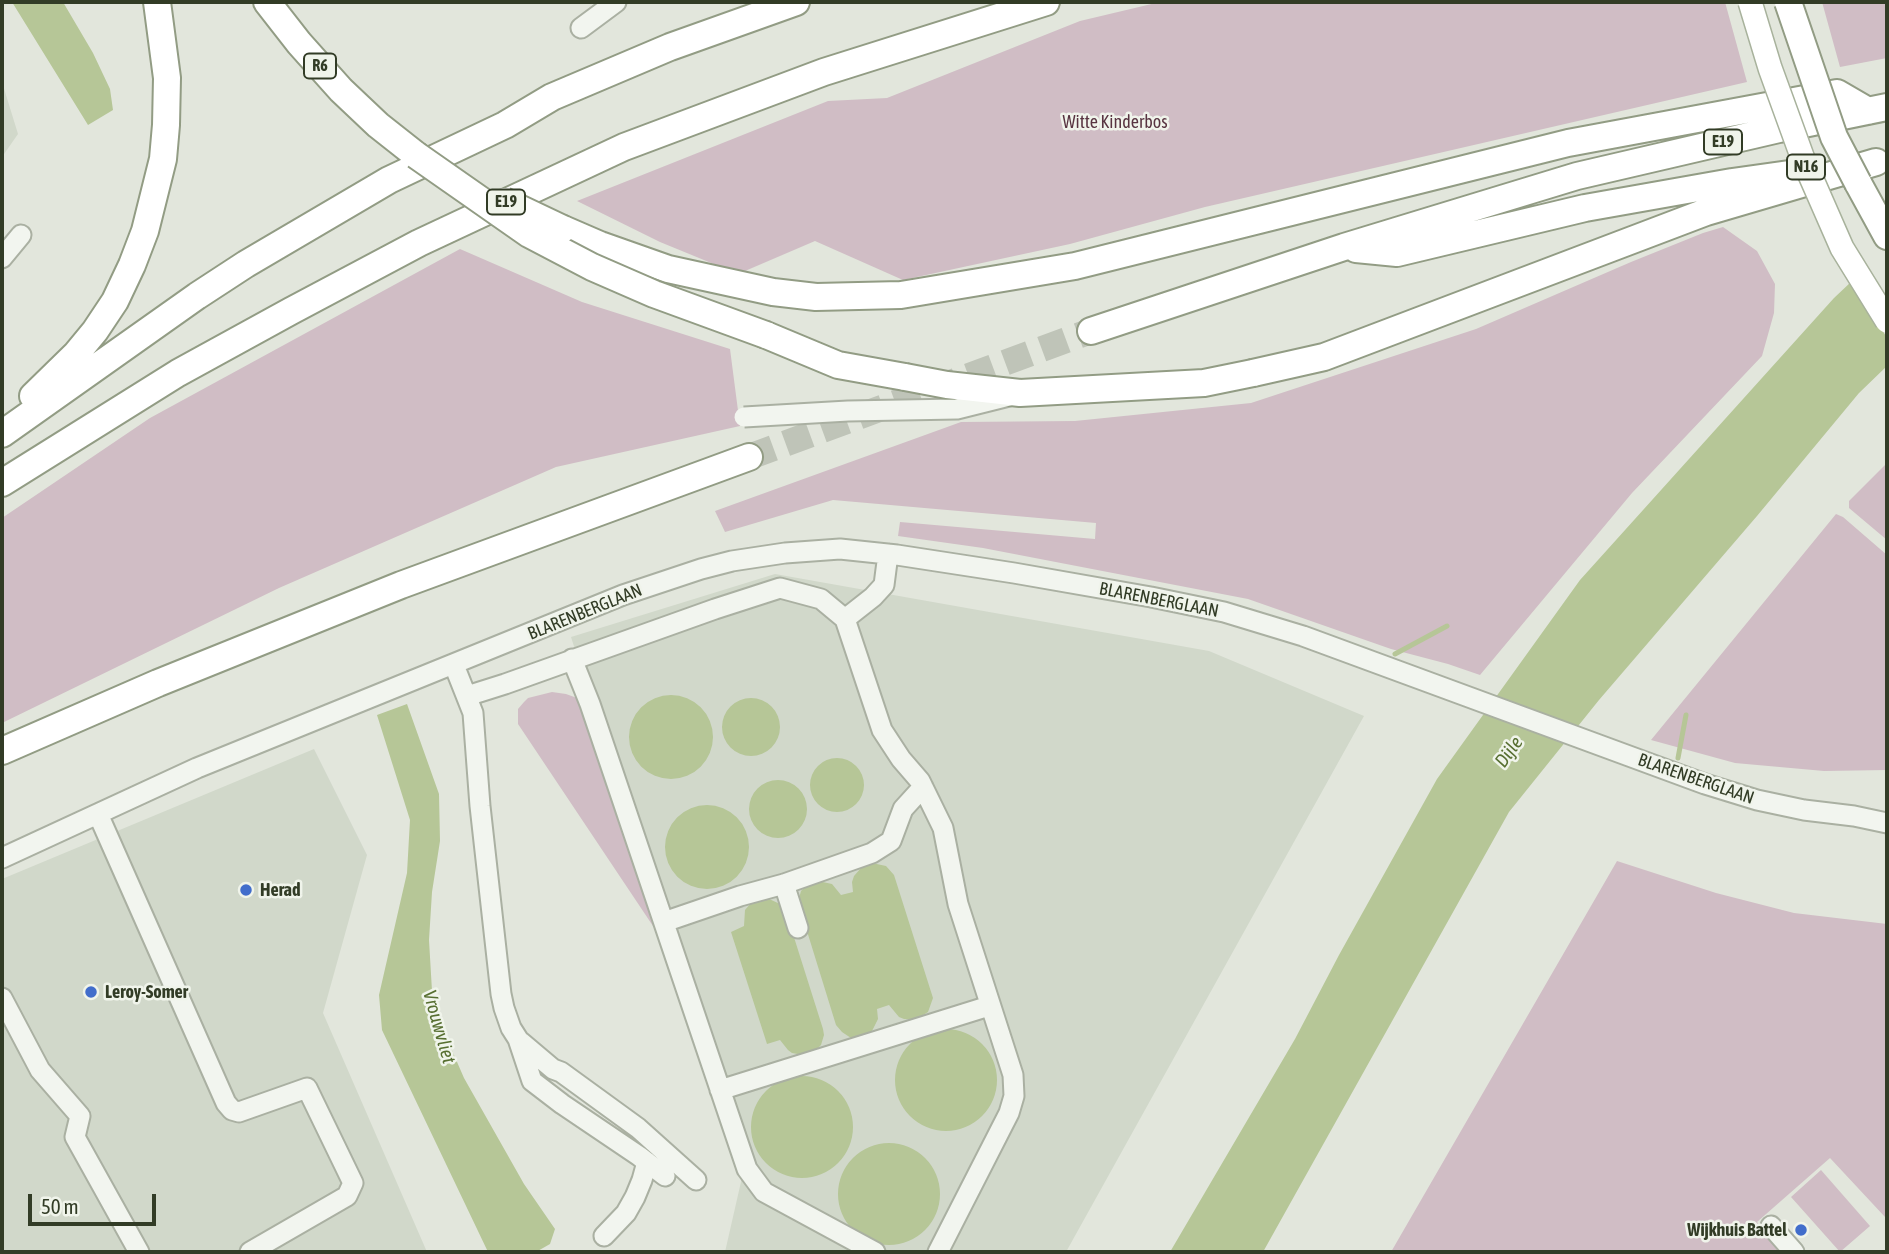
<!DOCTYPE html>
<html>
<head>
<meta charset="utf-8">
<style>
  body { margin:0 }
  #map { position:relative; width:1889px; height:1254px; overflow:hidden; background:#e2e6dc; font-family:"Asap Condensed",sans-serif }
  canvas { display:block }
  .frame { position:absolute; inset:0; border:4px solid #323c26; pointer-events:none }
  .scale { position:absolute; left:28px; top:1194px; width:128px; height:32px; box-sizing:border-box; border:4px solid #323c26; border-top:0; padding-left:9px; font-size:21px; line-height:24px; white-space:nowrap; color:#323c26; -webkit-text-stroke:5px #f0f4eb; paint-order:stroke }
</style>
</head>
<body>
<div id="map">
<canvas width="1889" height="1254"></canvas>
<div class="frame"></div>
<div class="scale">50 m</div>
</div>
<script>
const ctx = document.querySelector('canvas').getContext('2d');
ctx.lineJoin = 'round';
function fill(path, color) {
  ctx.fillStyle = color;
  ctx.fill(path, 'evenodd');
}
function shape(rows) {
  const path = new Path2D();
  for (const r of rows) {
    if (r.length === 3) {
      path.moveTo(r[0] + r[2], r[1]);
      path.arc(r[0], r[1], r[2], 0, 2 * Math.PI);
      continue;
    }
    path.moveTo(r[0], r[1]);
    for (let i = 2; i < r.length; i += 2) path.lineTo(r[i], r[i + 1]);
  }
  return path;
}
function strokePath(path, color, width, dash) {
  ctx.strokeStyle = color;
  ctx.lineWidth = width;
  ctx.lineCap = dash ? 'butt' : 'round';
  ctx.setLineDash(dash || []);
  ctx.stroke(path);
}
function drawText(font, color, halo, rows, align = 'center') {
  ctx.font = font + ' "Asap Condensed",sans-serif';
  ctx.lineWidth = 5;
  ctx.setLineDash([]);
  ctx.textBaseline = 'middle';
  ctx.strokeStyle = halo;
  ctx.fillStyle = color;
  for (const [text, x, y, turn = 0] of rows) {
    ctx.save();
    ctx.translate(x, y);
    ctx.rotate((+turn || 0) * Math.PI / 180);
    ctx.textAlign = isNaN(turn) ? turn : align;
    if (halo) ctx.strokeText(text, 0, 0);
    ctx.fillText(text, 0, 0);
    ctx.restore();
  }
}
const built = shape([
  [2,82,18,134,2,157],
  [775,574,1209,651,1364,716,1066,1252,725,1252,743,1173,571,637],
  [314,749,367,855,323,1013,427,1252,2,1252,2,879]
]);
const green = shape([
  [1160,2,1725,2,1747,82,1205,207,1070,244,903,280,815,241,745,271,721,267,660,242,577,201,828,101,887,98,1080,21],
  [1822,2,1887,2,1887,58,1840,67],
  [1723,227,1757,251,1775,284,1774,313,1762,356,1632,493,1480,675,1448,664,1391,649,1248,599,983,548,898,536,900,522,1095,539,1096,523,833,500,725,532,715,511,961,422,1075,421,1251,403,1476,329,1631,262,1703,233],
  [460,249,582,302,730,349,740,426,556,467,279,588,2,723,2,518,150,418],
  [1887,463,1887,540,1849,508,1849,501],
  [1836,514,1843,517,1887,555,1887,770,1824,771,1735,763,1651,740],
  [552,692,566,694,577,698,588,718,657,926,653,926,518,724,518,709,524,702,528,698],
  [1617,861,1716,893,1794,913,1887,924,1887,1217,1885,1217,1830,1158,1757,1222,1782,1252,1391,1252],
  [1821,1170,1870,1226,1840,1252,1791,1197]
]);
const water = shape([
  [12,2,63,2,93,53,110,89,113,110,88,125],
  [1887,248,1887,366,1859,393,1757,516,1599,700,1509,812,1263,1252,1170,1252,1295,1039,1339,955,1437,779,1580,580,1834,298],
  [671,737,42],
  [751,727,29],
  [407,704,439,794,440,841,432,892,429,940,432,991,444,1032,464,1078,524,1184,555,1229,550,1244,536,1252,488,1252,382,1030,379,995,407,873,410,820,377,715],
  [837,785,27],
  [778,809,29],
  [707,847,42],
  [872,863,886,866,894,875,933,998,928,1012,915,1020,904,1019,899,1017,889,1005,877,1009,878,1019,872,1031,858,1038,851,1038,842,1032,836,1025,798,902,801,891,808,884,818,881,832,884,841,895,853,892,852,882,854,876,861,868],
  [767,898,780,904,786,912,823,1029,824,1035,821,1045,814,1052,803,1055,792,1053,788,1050,780,1040,767,1044,731,932,744,926,745,910,751,903],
  [946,1080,51],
  [802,1127,51],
  [889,1194,51]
]);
const pier = shape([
  [1887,244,1887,338,1850,278]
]);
const stream = shape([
  [1395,654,1447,626],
  [1678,758,1686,715]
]);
const highwayTunnel = shape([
  [749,457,1091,331]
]);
const minor = shape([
  [581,28,616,2],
  [2,258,21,235],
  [888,554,884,585,873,597,845,619,882,730,901,759,920,781,943,828,958,904,1013,1075,1014,1096,1009,1113,938,1252],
  [572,659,590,704,747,1169,764,1192,875,1252],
  [454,665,473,713,480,806,501,994,504,1008,511,1028,518,1039,532,1081,562,1104,639,1156,665,1176],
  [467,696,505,684,715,609,780,588,821,599,845,619],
  [98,814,226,1103,232,1110,239,1112,307,1088,353,1183,347,1196,250,1252],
  [2,858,197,768,623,595,701,569,732,561,785,553,840,549,897,555,1014,573,1151,597,1224,612,1303,636,1705,784,1757,800,1804,810,1854,816,1887,823],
  [784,884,798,928],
  [664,922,740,896,784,884,872,853,891,841,903,809,923,787],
  [2,998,40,1070,80,1116,75,1137,139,1252],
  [521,1042,553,1069,561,1072,638,1128,696,1180],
  [720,1090,989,1006],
  [1771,1226,1794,1252],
  [604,1236,626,1213,635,1197,642,1180,647,1162]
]);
const highway = shape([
  [267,2,299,43,341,90,378,125,416,155],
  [1858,183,1887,236],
  [563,229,600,245,668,269,773,292,816,297,901,295,1075,266,1568,143,1837,93,1868,111],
  [1356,249,1397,253,1585,208,1732,182,1789,174],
  [1091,331,1344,247,1577,176,1779,129,1887,107],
  [766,335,838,365,905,377],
  [1253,373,1324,357,1706,212,1876,162],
  [33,396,76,354,95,331,115,301,132,265,145,231,163,159,166,125,167,78,157,2],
  [2,434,197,296,246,264,389,180,505,125,552,97,670,47,796,2],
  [2,483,178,373,291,311,419,243,624,147,824,72,1046,2],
  [2,751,158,683,401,585,749,457]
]);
const minorBridge = shape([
  [744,417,848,411,957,409,1009,396]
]);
const majorBridge = shape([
  [1750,2,1770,68,1803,159,1842,248,1887,321]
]);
const highwayBridge = shape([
  [1788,2,1834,137,1858,183],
  [416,155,529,234,592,267,654,294,766,335],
  [504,201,563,229],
  [905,377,947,385,1020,393,1204,383,1253,373]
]);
const markers = [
  [246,890,7,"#416dcb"],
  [91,992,7,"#416dcb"],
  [1801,1230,7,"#416dcb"]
];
const shields = [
  [320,66,32],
  [1723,142,38],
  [1806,167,38],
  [506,202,38]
];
const shieldNames = [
  ["R6",320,66],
  ["E19",1723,142],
  ["N16",1806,167],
  ["E19",506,202]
];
const parkNames = [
  ["Witte Kinderbos",1115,122]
];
const streetNames = [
  ["BLARENBERGLAAN",1159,600,11],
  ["BLARENBERGLAAN",585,612,-22],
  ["BLARENBERGLAAN",1696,779,19]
];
const poiNames = [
  ["Herad",260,890],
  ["Leroy-Somer",105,992],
  ["Wijkhuis Battel",1787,1230,"right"]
];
const waterNames = [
  ["Dijle",1509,752,-54],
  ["Vrouwvliet",439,1027,74]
];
fill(built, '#d1d8ca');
fill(green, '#d0bdc5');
fill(water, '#b6c697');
fill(pier, '#e2e6dc');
strokePath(stream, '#b6c697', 5);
strokePath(highwayTunnel, '#bfc4b8', 26, [26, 13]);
strokePath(minor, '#aab0a2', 23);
strokePath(highway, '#929c84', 30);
strokePath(minor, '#f2f5ef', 19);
strokePath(highway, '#fff', 26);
strokePath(minorBridge, '#aab0a2', 23, []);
strokePath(majorBridge, '#a8b29c', 26, []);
strokePath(highwayBridge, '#929c84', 30, []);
strokePath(minorBridge, '#f2f5ef', 19);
strokePath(majorBridge, '#fff', 23);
strokePath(highwayBridge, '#fff', 26);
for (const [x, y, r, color] of markers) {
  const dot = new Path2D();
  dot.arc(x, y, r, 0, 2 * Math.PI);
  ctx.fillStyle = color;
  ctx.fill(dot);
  strokePath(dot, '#f0f4eb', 2.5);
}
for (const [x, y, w] of shields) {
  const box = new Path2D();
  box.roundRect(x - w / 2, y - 12.5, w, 25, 5);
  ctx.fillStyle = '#f0f4eb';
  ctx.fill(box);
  strokePath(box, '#323c26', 2);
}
drawText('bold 16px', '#323c26', null, shieldNames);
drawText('18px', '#583441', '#f0f4eb', parkNames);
drawText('18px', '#323c26', '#f0f4eb', streetNames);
drawText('bold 18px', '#323c26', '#f0f4eb', poiNames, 'left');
drawText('italic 19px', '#576f31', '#f0f4eb', waterNames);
</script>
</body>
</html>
